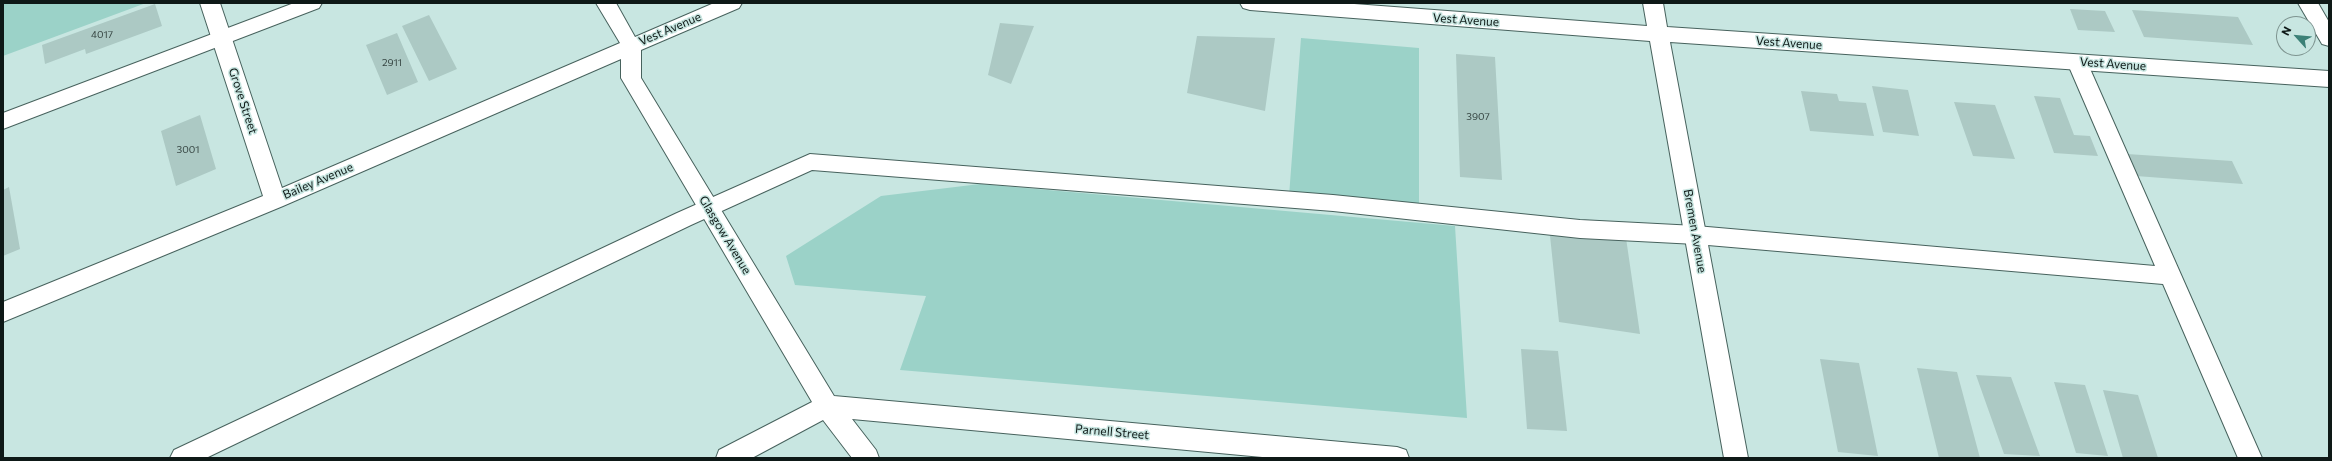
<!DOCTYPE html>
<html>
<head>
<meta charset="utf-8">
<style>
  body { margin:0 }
  #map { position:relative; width:2332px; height:461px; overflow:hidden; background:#c8e6e1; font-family:Commissioner,sans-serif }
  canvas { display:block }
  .frame { position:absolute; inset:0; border:4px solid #0e1917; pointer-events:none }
  .north { position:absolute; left:2276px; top:16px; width:40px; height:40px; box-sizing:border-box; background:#c8e6e1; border:1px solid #7e9490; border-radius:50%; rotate:297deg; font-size:11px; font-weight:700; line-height:16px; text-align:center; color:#0e1917 }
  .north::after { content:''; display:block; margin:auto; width:14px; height:18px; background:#3c8177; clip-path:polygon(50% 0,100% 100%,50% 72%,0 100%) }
</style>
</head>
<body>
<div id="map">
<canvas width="2332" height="461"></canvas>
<div class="frame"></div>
<div class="north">N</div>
</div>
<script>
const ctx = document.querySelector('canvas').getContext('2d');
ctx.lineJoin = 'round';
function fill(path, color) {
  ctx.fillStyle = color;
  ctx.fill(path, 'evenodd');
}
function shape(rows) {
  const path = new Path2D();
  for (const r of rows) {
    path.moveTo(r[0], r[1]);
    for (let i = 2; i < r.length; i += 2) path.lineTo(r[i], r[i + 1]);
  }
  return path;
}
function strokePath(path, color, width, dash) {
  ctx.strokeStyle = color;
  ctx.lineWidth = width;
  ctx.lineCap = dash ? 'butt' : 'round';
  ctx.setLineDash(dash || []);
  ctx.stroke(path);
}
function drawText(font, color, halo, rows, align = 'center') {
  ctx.font = font + ' Commissioner,sans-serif';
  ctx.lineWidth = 3;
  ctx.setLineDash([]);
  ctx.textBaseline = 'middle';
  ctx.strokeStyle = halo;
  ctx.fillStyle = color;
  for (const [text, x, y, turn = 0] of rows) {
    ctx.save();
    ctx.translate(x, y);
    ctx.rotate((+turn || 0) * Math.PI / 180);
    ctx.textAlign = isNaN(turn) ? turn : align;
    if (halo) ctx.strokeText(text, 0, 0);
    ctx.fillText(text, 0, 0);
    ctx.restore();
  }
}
const green = shape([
  [3,3,146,3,3,56],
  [1301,38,1419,48,1419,208,1289,196],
  [980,184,1455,226,1467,418,900,370,926,296,795,285,786,256,881,196]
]);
const building = shape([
  [155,4,162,26,86,54,85,49,45,64,42,45],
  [2070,9,2105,11,2115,32,2078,30],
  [2132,10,2238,17,2253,45,2144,37],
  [429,15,457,69,429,81,402,26],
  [1000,23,1034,26,1011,84,988,75],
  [397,33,418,82,387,95,366,45],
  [1197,36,1275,38,1265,111,1187,93],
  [1456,54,1495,57,1502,180,1460,177],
  [1872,86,1908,90,1919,136,1883,132],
  [1801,91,1837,94,1839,101,1866,103,1874,136,1810,131],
  [2034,96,2060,98,2074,135,2090,136,2098,156,2054,153],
  [1954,102,1995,105,2015,159,1973,156],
  [200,115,216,169,176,186,161,131],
  [2127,154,2232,161,2243,184,2136,176],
  [9,187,20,249,3,256,3,190],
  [1549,226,1626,238,1640,334,1559,322],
  [1521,349,1558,351,1567,431,1527,429],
  [1820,359,1859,363,1878,456,1838,452],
  [1917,368,1957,372,1980,458,1939,458],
  [1976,375,2011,377,2040,456,2004,454],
  [2054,382,2085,385,2108,456,2076,453],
  [2103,390,2138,395,2158,458,2123,458]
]);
const service = shape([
  [294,3,322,3,319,8,3,129,3,113,294,3],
  [2077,55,2084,57,2087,62,2262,458,2238,458,2163,284,1696,244,1580,238,1333,211,812,170,691,225,206,458,170,458,174,450,677,213,810,154,1333,195,1580,220,1696,226,2155,266,2067,62,2070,57,2077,55]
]);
const minor = shape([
  [200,3,220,3,282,188,620,43,596,3,616,3,635,37,714,3,742,3,739,8,641,50,641,78,834,396,1397,447,1406,450,1409,458,1273,458,852,419,876,450,879,458,852,458,823,420,752,458,716,458,719,450,812,402,624,83,621,78,621,59,283,206,3,322,3,302,263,196,200,3],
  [1240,3,1341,3,1647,26,1643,3,1663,3,1667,27,2329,71,2329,87,1670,42,1748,458,1724,458,1650,41,1250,10,1243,8,1240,3],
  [2298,3,2318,3,2329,22,2329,46,2322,44,2298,3]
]);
const numberNames = [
  ["4017",102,35],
  ["2911",392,63],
  ["3907",1478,117],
  ["3001",188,150]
];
const streetNames = [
  ["Vest Avenue",1466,20,4],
  ["Vest Avenue",670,29,-23],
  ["Vest Avenue",1789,43,4],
  ["Vest Avenue",2113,64,4],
  ["Grove Street",243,101,72],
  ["Bailey Avenue",318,181,-23],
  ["Bremen Avenue",1695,231,80],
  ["Glasgow Avenue",725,235,59],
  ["Parnell Street",1112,432,5]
];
fill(green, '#9bd2c8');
fill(building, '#acc9c4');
strokePath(service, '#47625d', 2);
strokePath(minor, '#47625d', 2);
fill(service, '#fff');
fill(minor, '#fff');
drawText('10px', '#364542', null, numberNames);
drawText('12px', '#0e1917', '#c8e6e1', streetNames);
</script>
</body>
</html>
